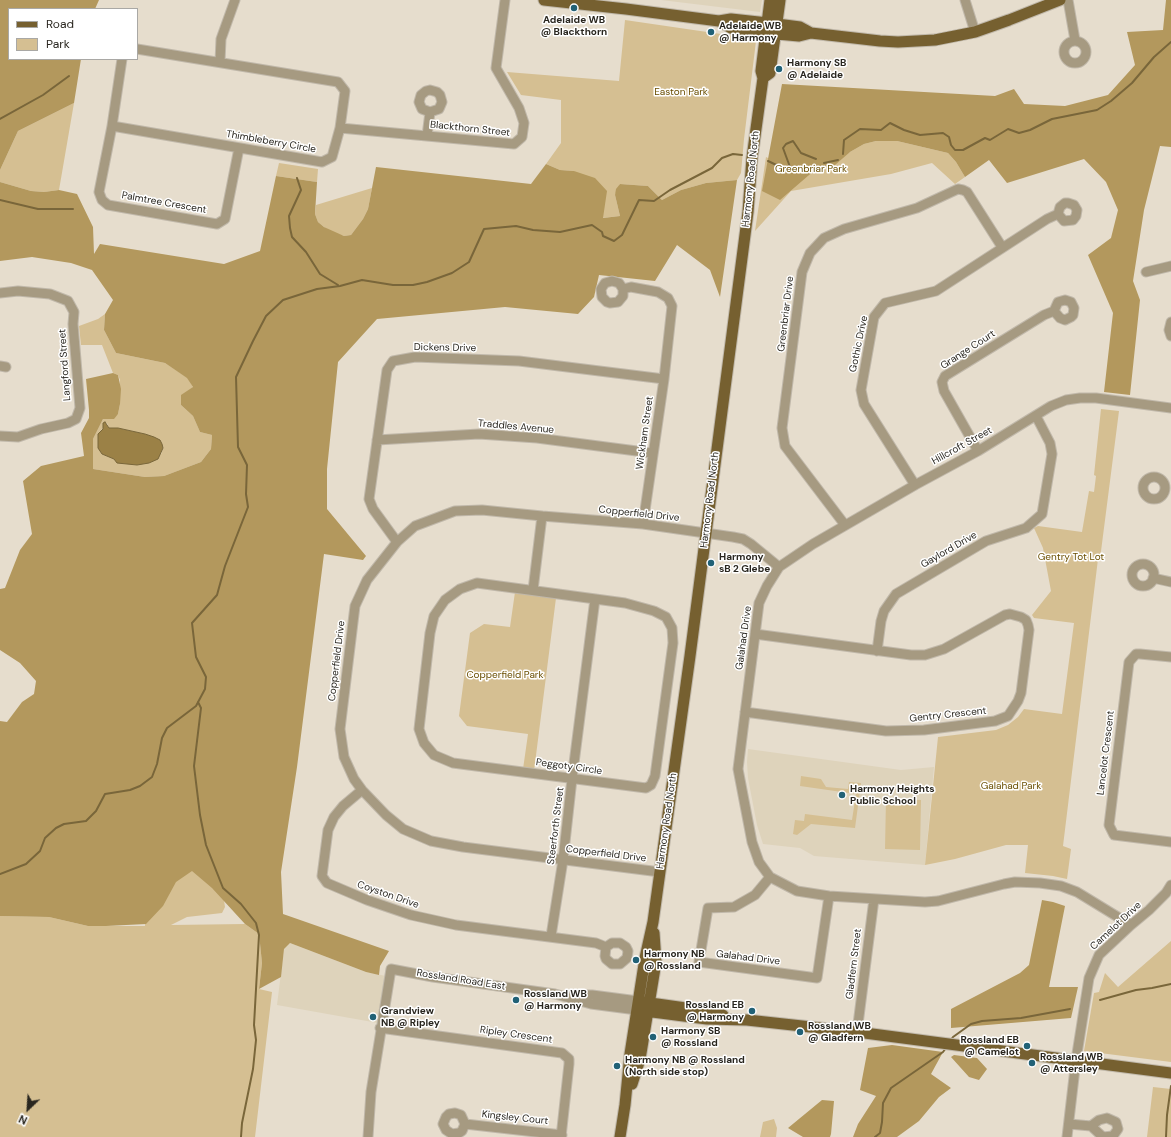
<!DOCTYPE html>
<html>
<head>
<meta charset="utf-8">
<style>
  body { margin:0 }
  #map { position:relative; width:1171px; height:1137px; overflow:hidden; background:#e6ddcd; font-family:"DM Sans",sans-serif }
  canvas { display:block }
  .legend { position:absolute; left:8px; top:8px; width:130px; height:52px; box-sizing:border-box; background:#fff; border:1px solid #a9a8a5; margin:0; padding:5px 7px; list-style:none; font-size:12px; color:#29261f }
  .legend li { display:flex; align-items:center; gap:8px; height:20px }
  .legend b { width:20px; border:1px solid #a9a8a5 }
  .north { position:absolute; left:8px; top:1089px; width:40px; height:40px; -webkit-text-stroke:3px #fff; paint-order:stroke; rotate:205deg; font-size:11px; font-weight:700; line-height:16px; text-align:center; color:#29261f }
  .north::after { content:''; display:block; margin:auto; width:14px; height:18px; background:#29261f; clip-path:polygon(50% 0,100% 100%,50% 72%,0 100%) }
</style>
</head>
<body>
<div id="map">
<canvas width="1171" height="1137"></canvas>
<ul class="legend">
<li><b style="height:5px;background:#766030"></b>Road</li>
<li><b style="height:11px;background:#d5bf92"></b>Park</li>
</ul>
<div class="north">N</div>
</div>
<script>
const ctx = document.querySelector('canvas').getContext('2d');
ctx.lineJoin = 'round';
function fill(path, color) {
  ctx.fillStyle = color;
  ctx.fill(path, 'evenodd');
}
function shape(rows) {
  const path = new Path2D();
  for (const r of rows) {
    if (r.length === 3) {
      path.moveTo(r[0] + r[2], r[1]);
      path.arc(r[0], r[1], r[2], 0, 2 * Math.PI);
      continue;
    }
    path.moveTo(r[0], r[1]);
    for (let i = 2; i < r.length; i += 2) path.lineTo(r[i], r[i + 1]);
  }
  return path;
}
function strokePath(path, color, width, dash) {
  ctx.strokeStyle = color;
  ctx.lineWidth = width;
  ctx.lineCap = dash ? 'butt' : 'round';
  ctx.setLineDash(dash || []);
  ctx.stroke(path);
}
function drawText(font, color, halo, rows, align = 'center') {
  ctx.font = font + ' "DM Sans",sans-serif';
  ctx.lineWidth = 3;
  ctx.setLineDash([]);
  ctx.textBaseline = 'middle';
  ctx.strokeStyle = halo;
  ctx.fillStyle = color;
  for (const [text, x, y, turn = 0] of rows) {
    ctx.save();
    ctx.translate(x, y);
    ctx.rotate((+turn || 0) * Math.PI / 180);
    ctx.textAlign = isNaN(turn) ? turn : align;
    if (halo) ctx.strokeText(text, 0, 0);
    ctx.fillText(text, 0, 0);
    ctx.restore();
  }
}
const built = shape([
  [661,0,762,0,760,12],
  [748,749,901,770,934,767,925,865,814,856,800,848,763,844,757,825,748,778,747,762],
  [290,943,366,972,386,976,378,1023,277,1005,284,949]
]);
const green = shape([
  [625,20,755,39,756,41,744,139,741,173,737,180,706,183,681,190,662,200,648,186,620,184,615,195,620,216,602,218,574,171,560,170,546,164,561,143,561,100,521,95,507,72,619,81],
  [74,103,59,190,44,192,31,191,0,182,0,170,18,131],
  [876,141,897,141,948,153,956,162,965,177,955,184,932,163,891,174,791,191,755,231,766,157,782,165,850,152,864,144],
  [279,163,318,169,317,182,276,176],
  [372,188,368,209,363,219,351,235,344,236,334,233,324,227,318,222,315,214,316,205],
  [105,314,104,330,116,353,165,363,188,378,193,387,181,405,193,416,200,432,212,435,211,449,201,462,164,476,145,477,93,469,93,439,103,419,108,419,118,414,120,404,120,380,118,375,113,373,102,345,81,345,79,326,98,319],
  [107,423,109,428,118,428,145,434,161,443,163,448,161,454,115,459,102,454,98,434],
  [1101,409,1119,411,1100,559,1098,559,1063,846,1071,849,1067,879,1053,876,1025,873,1028,845,1006,845,955,859,925,865,938,737,996,730,1008,725,1018,717,1024,709,1062,714,1074,623,1034,618,1032,615,1051,591,1043,548,1034,528,1038,526,1082,532,1089,491,1094,492,1096,476,1094,475],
  [515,592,556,598,534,771,523,769,528,734,467,726,459,716,470,633,484,624,510,627],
  [801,776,821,779,826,787,848,789,849,782,861,783,855,828,811,824,797,835,793,834,795,820,804,821,805,814,852,820,856,794,800,786],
  [886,799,921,800,920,850,885,849],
  [175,863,219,869,225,907,222,913,187,917,171,925,245,924,259,934,262,963,259,989,272,992,255,1137,0,1137,0,916,49,917,88,926,145,926,145,911],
  [1171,941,1171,1062,1084,1051,1094,993,1099,992,1105,973,1118,987],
  [1153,1087,1171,1089,1171,1137,1147,1137],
  [774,1119,777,1128,776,1137,760,1137,763,1122]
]);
const forest = shape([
  [0,0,99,0,95,9,9,9,9,59,81,59,74,103,18,131,0,170],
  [1166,0,1171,0,1171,147,1160,146,1144,210,1133,281,1140,300,1130,395,1104,392,1113,313,1088,255,1111,238,1118,210,1106,182,1084,159,1007,183,989,160,965,177,956,162,948,153,897,141,876,141,864,144,850,152,835,165,816,169,780,200,762,191,782,84,995,96,1014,89,1024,104,1065,106,1108,95,1135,65,1127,32,1163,30],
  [546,164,560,170,574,171,595,178,607,191,603,218,620,216,615,195,616,189,620,184,648,186,662,200,681,190,706,183,737,180,720,297,710,270,677,245,655,281,599,275,594,297,578,314,505,307,377,319,338,362,327,469,327,509,366,556,363,560,324,554,297,767,281,872,283,914,389,951,380,966,379,975,366,972,290,943,284,949,281,977,259,989,262,963,259,934,245,924,212,888,192,871,176,882,163,906,146,924,106,926,88,926,49,917,0,916,0,721,7,722,22,702,34,694,36,681,20,663,0,650,0,589,5,588,20,550,32,534,23,481,41,466,84,456,81,433,89,418,89,410,86,379,113,373,118,375,121,389,120,404,118,414,114,419,103,419,93,439,93,469,145,477,164,476,201,462,211,449,212,435,200,432,193,416,181,405,181,395,193,387,187,378,165,363,116,353,104,330,105,314,113,300,92,270,71,263,32,257,0,261,0,182,31,191,44,192,59,190,77,194,93,227,94,254,100,244,224,264,260,251,276,176,317,182,315,214,318,222,324,227,344,236,351,235,363,219,368,209,376,167,531,184],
  [1042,900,1053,902,1065,906,1049,987,1078,987,1071,1018,951,1028,951,1009,1020,973,1029,965],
  [892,1045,943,1052,931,1074,951,1088,939,1097,919,1121,897,1137,853,1137,858,1124,876,1096,860,1090,868,1048],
  [954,1055,977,1058,987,1069,979,1080,969,1077,951,1057],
  [822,1100,834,1101,831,1134,830,1137,803,1137,788,1128]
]);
const water = shape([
  [105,422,109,428,118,428,145,434,154,437,160,440,162,444,163,448,158,459,149,463,137,465,117,463,114,459,102,454,98,448,98,434,103,429,103,423,105,422]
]);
const stream = shape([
  [0,119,43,95,69,76],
  [843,154,844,140,860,129,881,130,890,123,904,130,920,135,943,133,949,137,951,145,955,150,963,150,985,138,990,140,1008,129,1019,133,1030,130,1052,119,1097,110,1111,101,1132,83,1154,57,1171,42],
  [768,161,789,171,790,167,783,148,786,144,793,141,801,153,816,159],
  [824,163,838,160],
  [297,178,301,190,289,216,290,228,292,237,306,252,320,274,338,285],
  [0,200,38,209,73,209],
  [198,702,201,708,194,766,200,815,206,845,223,888,241,904,256,923,259,935,254,1025,256,1040,253,1069,242,1123,241,1137],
  [0,874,26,864,40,851,45,838,56,828,64,824,86,821,96,811,105,794,130,790,140,786,152,777,157,764,162,738,167,728,196,706,205,689,206,677,196,657,192,623,217,595,225,566,248,507,246,494,247,465,238,447,236,377,253,341,266,316,283,300,317,289,340,286,362,280,393,285,413,285,427,282,452,273,469,262,484,229,516,226,533,230,560,232,592,225,602,232,603,236,614,241,622,235,639,200,654,201,670,190,712,168,722,158,733,154,742,155],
  [1100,1000,1136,990,1152,988,1171,984],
  [950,1041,953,1037,971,1024,982,1021,1021,1018,1070,1009],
  [875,1137,880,1133,882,1122,883,1103,891,1088,943,1052,946,1048],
  [1166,1137,1167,1115,1171,1086]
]);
const minor = shape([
  [965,0,975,32],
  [1068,0,1075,40],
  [1075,52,11],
  [122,59,112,126,322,162,332,157,340,128,345,91,338,82,137,49],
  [220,62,221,39,235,0],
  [112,126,99,192,102,200,108,205,217,224,225,219,239,148],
  [340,128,514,144,522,137,524,123,519,108,496,68,505,0],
  [427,136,430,112,439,109,442,102,440,95,437,92,430,90,426,91,421,95,419,102,422,109,430,112],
  [1146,272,1171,266],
  [623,289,623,296,618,302,610,303,607,302,602,297,601,289,605,283,612,281,619,283,623,289,631,287,658,292,668,298,672,306,664,379,643,524],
  [0,293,18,291,50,294,68,301,74,312,73,324,80,408,76,419,68,423,41,429,18,437,0,436],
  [1171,322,1169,330,1171,336],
  [0,366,6,367],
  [377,440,479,434,537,438,652,453],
  [978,451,944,391,942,382,945,376,1044,315,1054,311,1060,318,1065,320,1071,317,1073,315,1074,308,1071,302,1065,300,1058,302,1054,311],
  [1154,488,11],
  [915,485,864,404,861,390,874,317,885,303,936,291,1047,219,1058,214,1064,221,1073,220,1076,216,1077,210,1074,205,1068,203,1065,203,1060,207,1058,214],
  [845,525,785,446,782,428,802,272,810,253,824,238,844,229,917,208,958,189,963,190,967,192,1002,247],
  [397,542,373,509,369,499,387,370,393,361,415,357,519,361,664,379],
  [1143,575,11],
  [1153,578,1171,582],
  [477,583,625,603,654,611,666,617,672,628,673,643,655,776,651,785,646,788,453,763,434,755,424,743,419,729,430,633,434,616,445,600,460,589,477,583],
  [533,590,542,516],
  [877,651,881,621,884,611,896,594,986,541,1026,528,1042,514,1052,454,1050,443,1036,416],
  [1171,657,1140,654,1136,654,1129,662,1109,825,1114,835,1171,842],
  [745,712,886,731,924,730,995,721,1008,716,1018,701,1021,693,1029,630,1028,625,1026,620,1021,617,1010,614,1005,615,944,649,925,655,911,655,755,634],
  [362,790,343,806,334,817,328,830,322,876,327,883,367,900,411,915,456,925,596,943,606,947,605,956,606,959,612,964,620,964,627,958,628,951,626,947,620,943,612,943,606,947],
  [660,872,463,847,431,841,403,829,386,815,362,790,354,779,344,757,340,729,355,606,367,580,397,542,415,526,455,511,482,510,542,516,643,524,733,537,743,539,751,544,779,567],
  [770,877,755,895,734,907,708,908,699,962,817,978,829,896],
  [1131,925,1077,892,1061,886,1040,883,1015,882,1004,884,938,901,925,902,829,896,797,891,770,877,759,862,752,842,738,769,759,603,767,586,779,567,813,544,915,485,978,451,1051,406,1066,400,1080,398,1096,398,1171,408],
  [551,936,563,860,572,779,595,599],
  [570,995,592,995,638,1001],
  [380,1028,562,1053,569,1059,569,1064,561,1137],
  [857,1032,874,899],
  [465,1124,461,1115,455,1113,449,1114,446,1117,443,1124,446,1130,452,1134,459,1133,462,1131,465,1124,562,1135],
  [1069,1124,1091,1126,1103,1137,1113,1136,1118,1129,1116,1122,1107,1118,1099,1120,1091,1126],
  [368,1137,371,1092,391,969,433,977,555,994,591,1004,637,1010],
  [1067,1137,1076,1060,1089,978,1099,955,1131,925,1149,910,1166,893,1171,885]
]);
const major = shape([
  [544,0,626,9,719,21,731,19,777,24,800,27,811,33,880,41,898,42,935,40,975,32,1009,20,1060,0],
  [719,21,731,28,766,33,799,36,811,33],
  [763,78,770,73,780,0],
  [643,1002,707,1011,723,1015],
  [637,1010,707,1019,747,1020,857,1032,1171,1073],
  [632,1084,640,1059,656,962,654,933],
  [620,1137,625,1105,630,1054,645,958,653,922,690,656,748,212,752,158,763,78,761,71,770,0]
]);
const markers = [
  [574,8,4,"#216176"],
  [711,32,4,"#216176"],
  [779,69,4,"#216176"],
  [711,563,4,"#216176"],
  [842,795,4,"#216176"],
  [636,960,4,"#216176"],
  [516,1000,4,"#216176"],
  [752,1011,4,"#216176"],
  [373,1017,4,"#216176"],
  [800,1032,4,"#216176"],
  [653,1037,4,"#216176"],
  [1027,1046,4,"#216176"],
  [1032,1063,4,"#216176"],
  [617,1066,4,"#216176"]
];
const poiNames = [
  ["Adelaide WB",574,20,"center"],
  ["@ Blackthorn",574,32,"center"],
  ["Adelaide WB",719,26],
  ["@ Harmony",719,38],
  ["Harmony SB",787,63],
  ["@ Adelaide",787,75],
  ["Harmony",719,557],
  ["sB 2 Glebe",719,569],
  ["Harmony Heights",850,789],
  ["Public School",850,801],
  ["Harmony NB",644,954],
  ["@ Rossland",644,966],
  ["Rossland WB",524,994],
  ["@ Harmony",524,1006],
  ["Rossland EB",744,1005,"right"],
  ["@ Harmony",744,1017,"right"],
  ["Grandview",381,1011],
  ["NB @ Ripley",381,1023],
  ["Rossland WB",808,1026],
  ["@ Gladfern",808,1038],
  ["Harmony SB",661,1031],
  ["@ Rossland",661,1043],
  ["Rossland EB",1019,1040,"right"],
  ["@ Camelot",1019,1052,"right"],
  ["Rossland WB",1040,1057],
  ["@ Attersley",1040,1069],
  ["Harmony NB @ Rossland",625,1060],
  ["(North side stop)",625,1072]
];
const parkNames = [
  ["Easton Park",681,92],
  ["Greenbriar Park",811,169],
  ["Gentry Tot Lot",1071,557],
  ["Copperfield Park",505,675],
  ["Galahad Park",1011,786]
];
const streetNames = [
  ["Blackthorn Street",470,129,6],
  ["Thimbleberry Circle",271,142,10],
  ["Harmony Road North",751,179,-84],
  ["Palmtree Crescent",164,203,10],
  ["Greenbriar Drive",786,314,-83],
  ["Gothic Drive",859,344,-78],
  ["Dickens Drive",445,348,1],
  ["Grange Court",968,350,-33],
  ["Langford Street",65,365,-94],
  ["Traddles Avenue",516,427,5],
  ["Wickham Street",645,433,-82],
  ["Hillcroft Street",962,446,-29],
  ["Harmony Road North",710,500,-83],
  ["Copperfield Drive",639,514,6],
  ["Gaylord Drive",949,550,-30],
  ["Galahad Drive",744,638,-82],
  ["Copperfield Drive",337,661,-83],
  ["Gentry Crescent",948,715,-6],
  ["Lancelot Crescent",1106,753,-83],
  ["Peggoty Circle",569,767,8],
  ["Harmony Road North",667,821,-82],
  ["Steerforth Street",556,826,-83],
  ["Copperfield Drive",606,854,7],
  ["Coyston Drive",388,895,19],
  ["Camelot Drive",1116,926,-43],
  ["Galahad Drive",748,958,7],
  ["Gladfern Street",854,964,-83],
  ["Rossland Road East",461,980,9],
  ["Ripley Crescent",516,1035,8],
  ["Kingsley Court",515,1118,6]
];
fill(built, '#ded3bb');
fill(green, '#d5bf92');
fill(forest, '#b3985d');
fill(water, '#9b8146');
strokePath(water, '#79663a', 1);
strokePath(stream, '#79663a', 2);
strokePath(minor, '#c0b8aa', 11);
strokePath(major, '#c0b8aa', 13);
strokePath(minor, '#a69a81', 9);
strokePath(major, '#766030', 11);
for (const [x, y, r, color] of markers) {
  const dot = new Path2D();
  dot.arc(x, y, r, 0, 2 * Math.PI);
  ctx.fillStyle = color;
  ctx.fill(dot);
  strokePath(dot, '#fff', 1.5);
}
drawText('bold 10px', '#29261f', '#fff', poiNames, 'left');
drawText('10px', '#6a4e00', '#fff', parkNames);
drawText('10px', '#29261f', '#fff', streetNames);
</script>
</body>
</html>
